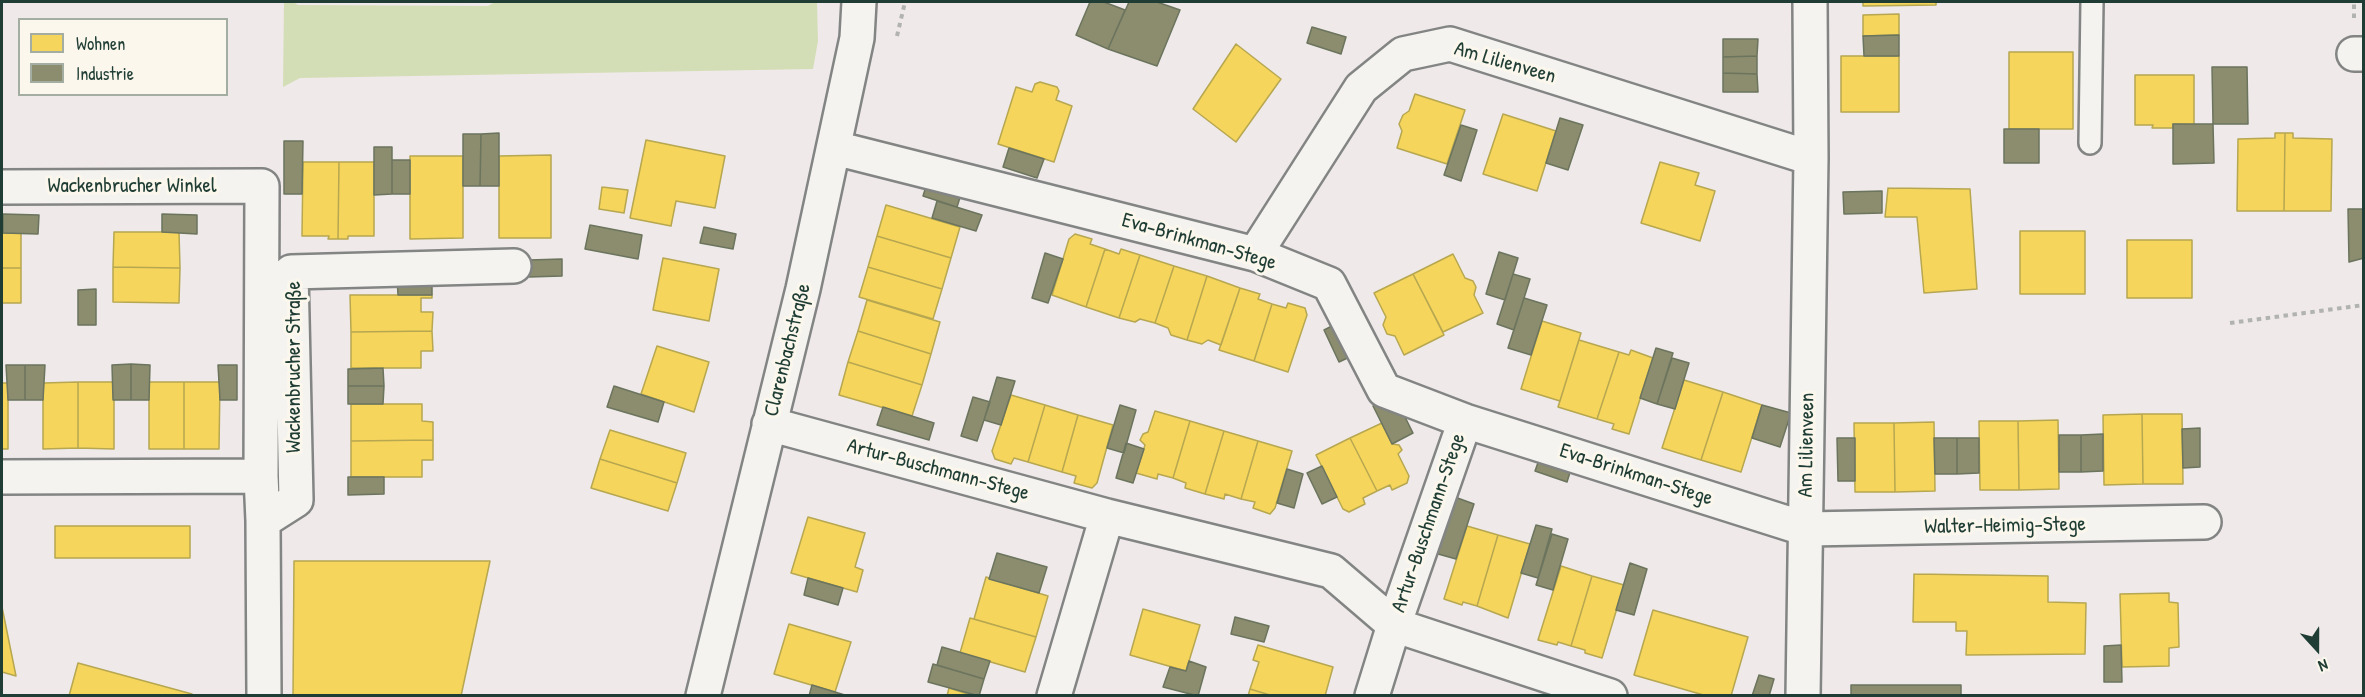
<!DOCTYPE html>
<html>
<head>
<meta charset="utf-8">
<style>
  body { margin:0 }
  #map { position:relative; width:2365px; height:697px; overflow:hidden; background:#efe9e9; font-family:"Patrick Hand",sans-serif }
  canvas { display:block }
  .frame { position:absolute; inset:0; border:3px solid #1f3d34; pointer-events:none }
  .legend { position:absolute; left:18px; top:18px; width:210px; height:78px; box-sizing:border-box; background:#fbf7ec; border:2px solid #a3ada2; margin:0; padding:8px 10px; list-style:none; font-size:18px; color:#1f3d34 }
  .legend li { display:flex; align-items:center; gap:12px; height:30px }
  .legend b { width:30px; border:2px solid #a3ada2 }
  .north { position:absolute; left:2287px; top:619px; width:60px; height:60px; -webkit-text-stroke:4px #fbf7ec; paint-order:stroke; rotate:159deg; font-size:16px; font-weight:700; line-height:24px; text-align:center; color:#1f3d34 }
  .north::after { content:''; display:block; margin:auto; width:21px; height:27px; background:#1f3d34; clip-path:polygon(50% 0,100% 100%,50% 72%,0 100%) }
</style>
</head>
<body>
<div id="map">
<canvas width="2365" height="697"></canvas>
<div class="frame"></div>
<ul class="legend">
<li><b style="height:16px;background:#f6d55c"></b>Wohnen</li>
<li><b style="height:16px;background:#8c8c6e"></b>Industrie</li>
</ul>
<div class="north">N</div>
</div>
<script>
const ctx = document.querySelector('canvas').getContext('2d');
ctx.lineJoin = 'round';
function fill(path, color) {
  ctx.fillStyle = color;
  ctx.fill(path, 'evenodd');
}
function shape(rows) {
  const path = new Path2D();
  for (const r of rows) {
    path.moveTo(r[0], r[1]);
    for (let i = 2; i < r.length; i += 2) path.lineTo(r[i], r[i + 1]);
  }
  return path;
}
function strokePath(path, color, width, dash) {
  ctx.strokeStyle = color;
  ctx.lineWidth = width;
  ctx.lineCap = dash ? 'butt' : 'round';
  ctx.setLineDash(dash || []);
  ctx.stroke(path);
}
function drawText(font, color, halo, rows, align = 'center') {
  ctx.font = font + ' "Patrick Hand",sans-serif';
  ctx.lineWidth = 6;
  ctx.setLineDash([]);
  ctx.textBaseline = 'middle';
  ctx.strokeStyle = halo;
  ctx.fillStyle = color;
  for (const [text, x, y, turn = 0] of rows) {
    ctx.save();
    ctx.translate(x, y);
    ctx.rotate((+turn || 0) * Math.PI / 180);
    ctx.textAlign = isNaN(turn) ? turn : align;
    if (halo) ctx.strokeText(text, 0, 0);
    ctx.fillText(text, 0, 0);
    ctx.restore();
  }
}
const green = shape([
  [284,2,293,2,298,5,488,6,495,2,817,2,818,41,813,69,300,78,283,87]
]);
const homes = shape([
  [1863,2,1936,2,1936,5,1863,6,1863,2],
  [1899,14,1899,35,1863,36,1863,15,1899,14],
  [1236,44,1281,79,1236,142,1193,109,1236,44],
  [2009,52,2073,52,2073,129,2009,129,2009,52],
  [1841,56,1899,56,1899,112,1841,112,1841,56],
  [2135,75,2194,75,2194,125,2173,124,2173,128,2152,128,2153,125,2135,125,2135,75],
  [1040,82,1057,87,1059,91,1056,100,1072,106,1054,162,998,144,1016,87,1032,92,1035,84,1040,82],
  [1415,94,1465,110,1447,164,1397,148,1402,131,1399,124,1403,115,1409,111,1415,94],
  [1503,114,1556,131,1537,191,1483,174,1503,114],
  [2275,133,2285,133,2284,211,2237,211,2238,139,2275,138,2275,133],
  [2285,133,2293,133,2293,138,2332,139,2331,211,2284,211,2285,133],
  [646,140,725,156,715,208,676,201,671,226,630,218,646,140],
  [551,155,551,238,499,238,499,156,551,155],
  [410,156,463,156,463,238,410,239,410,156],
  [303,162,339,162,338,239,328,239,329,236,302,236,303,162],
  [339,162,374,162,374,236,348,236,348,239,338,239,339,162],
  [1660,162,1699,173,1695,185,1715,191,1700,241,1641,223,1660,162],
  [602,187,628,190,624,213,599,209,602,187],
  [1888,188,1970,189,1977,289,1924,293,1917,217,1885,217,1888,188],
  [886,205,960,227,951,258,877,236,886,205],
  [2020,231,2085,231,2085,294,2020,294,2020,231],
  [114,232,179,232,180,268,113,267,114,232],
  [2,233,21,233,21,268,2,268,2,233],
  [1075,234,1092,239,1090,244,1105,249,1086,307,1052,295,1069,239,1075,234],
  [877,236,951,258,942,289,868,267,877,236],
  [2127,240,2192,240,2192,298,2127,298,2127,240],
  [1105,249,1119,254,1121,249,1140,255,1119,318,1086,307,1105,249],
  [1453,254,1465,278,1473,281,1476,287,1474,295,1483,313,1443,332,1413,274,1453,254],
  [1140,255,1174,266,1155,323,1140,319,1135,322,1119,318,1140,255],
  [663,258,719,269,709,321,653,310,663,258],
  [1174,266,1207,276,1187,340,1171,335,1168,328,1155,323,1174,266],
  [113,267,180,268,179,303,113,302,113,267],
  [868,267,942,289,933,319,859,297,868,267],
  [2,268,21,268,21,303,2,303,2,268],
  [1413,274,1444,335,1404,355,1395,336,1387,334,1383,325,1386,317,1374,293,1413,274],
  [1207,276,1240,288,1221,345,1208,340,1202,344,1187,340,1207,276],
  [1240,288,1260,294,1258,299,1272,304,1254,361,1219,350,1240,288],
  [350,295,432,295,432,298,421,298,421,312,433,312,432,331,351,332,350,295],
  [867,300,940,322,931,354,858,331,867,300],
  [1288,303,1305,308,1307,315,1288,372,1254,361,1272,304,1286,308,1288,303],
  [1542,321,1581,333,1560,401,1521,389,1542,321],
  [432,331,433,351,421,351,421,368,351,368,351,332,432,331],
  [858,331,931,354,922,385,848,362,858,331],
  [1579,340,1619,352,1597,419,1558,407,1579,340],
  [657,346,709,362,694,412,641,394,657,346],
  [1631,350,1653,358,1629,434,1612,429,1614,424,1597,419,1619,352,1629,355,1631,350],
  [848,362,922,385,912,416,839,395,848,362],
  [1684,380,1723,392,1701,460,1662,448,1684,380],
  [78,382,78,448,43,449,43,383,78,382],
  [78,382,114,382,114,449,78,448,78,382],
  [149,382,184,382,184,449,149,449,149,382],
  [184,382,220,382,219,449,184,449,184,382],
  [2,383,8,383,8,449,2,449,2,383],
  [1723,392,1762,405,1741,472,1701,460,1723,392],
  [1011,395,1045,405,1028,462,1014,458,1011,464,995,459,992,451,1011,395],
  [351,404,422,404,422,421,433,422,433,440,351,441,351,404],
  [1045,405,1078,415,1062,472,1028,462,1045,405],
  [1155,411,1190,421,1173,478,1158,474,1157,479,1136,473,1145,445,1140,440,1143,434,1148,432,1155,411],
  [2142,414,2143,484,2104,485,2103,415,2142,414],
  [2142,414,2182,414,2183,484,2143,484,2142,414],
  [1078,415,1113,425,1097,483,1092,488,1074,483,1076,476,1062,472,1078,415],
  [2058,420,2059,489,2019,490,2018,421,2058,420],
  [1190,421,1224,431,1205,494,1185,488,1186,483,1173,478,1190,421],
  [1979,421,2018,421,2019,490,1980,490,1979,421],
  [1934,422,1935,491,1895,492,1894,423,1934,422],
  [1382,423,1392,444,1399,445,1402,450,1398,454,1409,476,1407,483,1392,490,1390,485,1377,491,1350,438,1382,423],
  [1854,423,1894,423,1895,492,1855,492,1854,423],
  [610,430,686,453,677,483,600,459,610,430],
  [1224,431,1258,441,1241,499,1225,494,1224,499,1205,494,1224,431],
  [1350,438,1377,491,1363,498,1365,504,1349,512,1343,509,1316,455,1350,438],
  [433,440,433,460,422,460,422,477,351,477,351,441,433,440],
  [1258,441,1292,451,1275,508,1270,514,1253,508,1255,502,1241,499,1258,441],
  [600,459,677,483,668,511,591,488,600,459],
  [808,517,865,533,855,567,863,570,857,592,791,573,808,517],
  [55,526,190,526,190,558,55,558,55,526],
  [1467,526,1498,535,1477,606,1463,602,1462,605,1444,599,1467,526],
  [1498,535,1530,544,1508,618,1477,606,1498,535],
  [294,561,490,561,461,696,293,696,294,561],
  [1561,566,1592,576,1571,646,1558,642,1557,645,1538,640,1561,566],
  [1914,574,2048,576,2048,602,2086,603,2085,654,1966,655,1967,631,1956,631,1956,622,1913,622,1914,574],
  [1592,576,1624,585,1602,658,1585,653,1585,650,1571,646,1592,576],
  [986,577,1048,596,1036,637,974,619,986,577],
  [2169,593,2169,602,2178,603,2179,647,2169,648,2169,666,2122,667,2120,594,2169,593],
  [2,607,16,676,2,672,2,607],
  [1143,609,1200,625,1186,671,1130,655,1143,609],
  [1653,610,1748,637,1731,696,1707,696,1634,675,1653,610],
  [970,618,1036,637,1025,672,960,653,970,618],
  [789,624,851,642,835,692,774,674,789,624],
  [1258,645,1333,667,1325,696,1273,696,1250,689,1259,662,1253,660,1258,645],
  [78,663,192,694,192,696,69,696,78,663],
  [949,688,974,696,947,696,949,688],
  [1250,689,1273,696,1248,696,1250,689]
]);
const industry = shape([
  [1090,2,1104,2,1125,10,1108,49,1076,35,1090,2],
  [1129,2,1157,2,1180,10,1157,66,1108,49,1129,2],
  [1312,27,1346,37,1341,54,1307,43,1312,27],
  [1899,35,1899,56,1864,56,1863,36,1899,35],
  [1723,39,1758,39,1757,56,1723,57,1723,39],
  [1757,56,1757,74,1723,73,1723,57,1757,56],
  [2212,67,2247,67,2248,124,2213,124,2212,67],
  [1723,73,1757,74,1758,92,1723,92,1723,73],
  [1560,118,1583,125,1568,170,1546,163,1560,118],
  [2173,124,2213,124,2214,163,2173,164,2173,124],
  [1461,125,1477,130,1461,181,1444,175,1461,125],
  [2004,129,2039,129,2039,163,2004,163,2004,129],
  [499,133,499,186,480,186,481,134,499,133],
  [463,134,481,134,480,186,463,186,463,134],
  [284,141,303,141,302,194,284,194,284,141],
  [374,147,392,147,392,194,374,195,374,147],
  [1009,148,1044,159,1037,178,1003,167,1009,148],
  [392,160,410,160,410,194,392,194,392,160],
  [928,180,962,191,957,207,923,196,928,180],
  [1882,191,1882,213,1844,214,1843,192,1882,191],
  [937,201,982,215,976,231,932,218,937,201],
  [2348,209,2364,209,2364,258,2349,262,2348,209],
  [3,214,39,215,38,234,3,233,3,214],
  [162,214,197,215,197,234,162,232,162,214],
  [590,225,642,235,638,259,585,249,590,225],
  [704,227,736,234,733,249,700,243,704,227],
  [1499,252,1518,258,1505,300,1486,294,1499,252],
  [1045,253,1063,259,1048,303,1032,298,1045,253],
  [562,259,562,276,529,277,529,260,562,259],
  [1513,274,1530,279,1514,330,1497,324,1513,274],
  [397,277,432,277,432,295,398,295,397,277],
  [96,289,96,325,78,325,78,290,96,289],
  [1524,298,1547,305,1531,355,1508,348,1524,298],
  [1340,322,1356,354,1339,362,1324,330,1340,322],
  [1656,348,1673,353,1657,404,1640,398,1656,348],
  [1672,358,1689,363,1675,409,1657,404,1672,358],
  [131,364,131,400,113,400,112,365,131,364],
  [131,364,150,365,149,400,131,400,131,364],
  [6,365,25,365,25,400,8,400,6,365],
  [25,365,45,365,43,400,25,400,25,365],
  [218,365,237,365,237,400,220,400,218,365],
  [383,368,384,386,348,386,348,369,383,368],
  [997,377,1015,381,1001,425,984,420,997,377],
  [348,386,384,386,383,404,348,404,348,386],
  [614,386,664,402,658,422,607,407,614,386],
  [973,397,990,402,977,441,961,436,973,397],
  [1382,401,1401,409,1413,433,1392,444,1373,406,1382,401],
  [1120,405,1136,410,1124,453,1107,448,1120,405],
  [1762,405,1791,413,1780,447,1752,438,1762,405],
  [883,407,934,423,929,440,877,425,883,407],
  [2200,428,2200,467,2183,468,2182,429,2200,428],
  [2103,434,2103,471,2081,472,2081,435,2103,434],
  [2059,435,2081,435,2081,472,2059,472,2059,435],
  [1837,438,1855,438,1855,481,1838,481,1837,438],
  [1934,438,1957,438,1957,474,1935,474,1934,438],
  [1957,438,1979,438,1979,473,1957,474,1957,438],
  [1126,443,1144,449,1133,483,1116,478,1126,443],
  [1540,457,1572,466,1567,482,1535,471,1540,457],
  [1322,466,1337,497,1322,504,1307,473,1322,466],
  [1287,469,1303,474,1294,508,1277,503,1287,469],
  [348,477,384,477,384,494,348,495,348,477],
  [1452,496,1474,504,1456,559,1431,552,1452,496],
  [1536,525,1552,529,1538,578,1521,573,1536,525],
  [1552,534,1568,539,1553,590,1536,585,1552,534],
  [997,553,1047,567,1039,593,989,579,997,553],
  [1630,563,1647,569,1634,615,1616,610,1630,563],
  [808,578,843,588,838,605,804,595,808,578],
  [1235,617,1269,626,1264,642,1231,634,1235,617],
  [2121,645,2122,682,2104,682,2104,646,2121,645],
  [942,647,990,661,984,679,937,665,942,647],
  [1189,661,1206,667,1198,696,1163,687,1170,667,1186,671,1189,661],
  [933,664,984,679,979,696,928,682,933,664],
  [1759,675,1774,679,1769,696,1752,696,1759,675],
  [812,685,835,692,848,696,809,696,812,685],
  [1851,685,1961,685,1961,696,1851,696,1851,685]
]);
const path = shape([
  [2354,18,2354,2],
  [897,36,905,2],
  [2230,323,2364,305]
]);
const service = shape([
  [2090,143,2092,2]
]);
const minor = shape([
  [2354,54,2364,54],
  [835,148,1255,254,1329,284,1384,390,1465,421,1806,529,2204,522],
  [2,187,262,186,261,476,263,521],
  [1255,254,1361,88,1403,54,1450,44,1811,158],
  [1465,421,1394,625,1610,696],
  [769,424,1107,516,1331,571,1394,625,1372,696],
  [2,477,261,476],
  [264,696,263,521,296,500,291,272,514,266],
  [703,696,803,289,857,38,859,2],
  [1054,696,1107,516],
  [1803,696,1811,158,1810,2]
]);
const streetNames = [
  ["Am Lilienveen",1505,63,16],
  ["Wackenbrucher Winkel",132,186],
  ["Eva-Brinkman-Stege",1199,242,16],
  ["Clarenbachstraße",788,350,-76],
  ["Wackenbrucher Straße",294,367,-90],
  ["Am Lilienveen",1807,445,-89],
  ["Artur-Buschmann-Stege",938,470,15],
  ["Eva-Brinkman-Stege",1636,475,18],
  ["Artur-Buschmann-Stege",1429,523,-71],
  ["Walter-Heimig-Stege",2005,526,-1]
];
fill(green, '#d4deb6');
fill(homes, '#f6d55c');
strokePath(homes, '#b6a750', 1.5);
fill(industry, '#8c8c6e');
strokePath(industry, '#6b745d', 1.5);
strokePath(service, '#828583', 26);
strokePath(minor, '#828583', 38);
strokePath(path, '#b1b3b0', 4, [4.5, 4.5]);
strokePath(service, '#f5f3f0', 21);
strokePath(minor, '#f5f3f0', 33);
drawText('21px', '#1f3d34', '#fbf7ec', streetNames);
</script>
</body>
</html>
